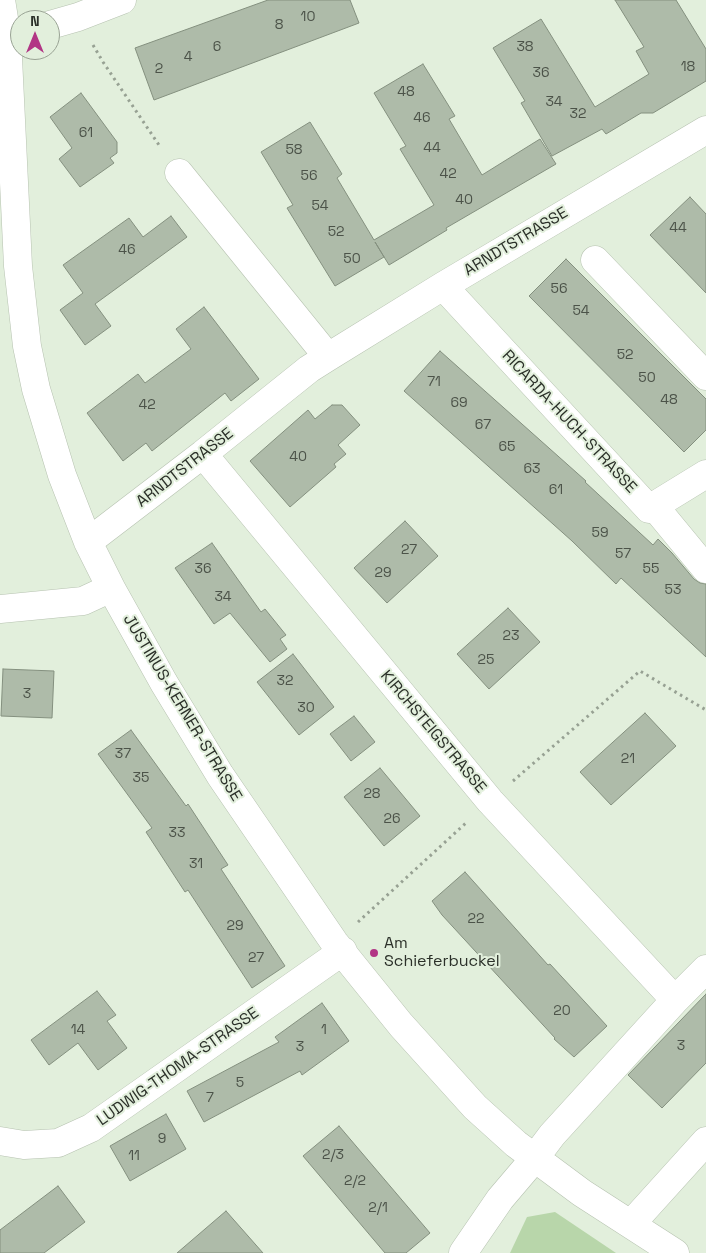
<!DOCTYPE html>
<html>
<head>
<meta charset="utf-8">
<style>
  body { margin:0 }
  #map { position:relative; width:706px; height:1253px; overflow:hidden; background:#e2efdc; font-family:"Space Grotesk",sans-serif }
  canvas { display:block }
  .north { position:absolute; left:10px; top:10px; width:50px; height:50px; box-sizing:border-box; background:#e2efdc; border:1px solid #99a394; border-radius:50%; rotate:0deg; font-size:14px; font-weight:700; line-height:20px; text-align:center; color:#2b3029 }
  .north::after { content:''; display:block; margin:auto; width:18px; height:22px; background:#b23585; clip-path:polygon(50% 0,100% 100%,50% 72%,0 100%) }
</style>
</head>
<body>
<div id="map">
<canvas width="706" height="1253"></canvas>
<div class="north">N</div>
</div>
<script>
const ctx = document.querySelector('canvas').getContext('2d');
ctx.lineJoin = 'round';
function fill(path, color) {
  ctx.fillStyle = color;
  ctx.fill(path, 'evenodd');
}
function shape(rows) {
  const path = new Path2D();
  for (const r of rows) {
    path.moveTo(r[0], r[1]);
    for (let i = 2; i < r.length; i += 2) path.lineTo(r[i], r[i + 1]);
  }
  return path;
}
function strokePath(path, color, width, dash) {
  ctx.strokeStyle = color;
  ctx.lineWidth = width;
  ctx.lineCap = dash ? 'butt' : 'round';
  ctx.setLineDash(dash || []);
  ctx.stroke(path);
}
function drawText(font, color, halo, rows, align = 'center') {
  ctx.font = font + ' "Space Grotesk",sans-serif';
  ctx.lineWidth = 4;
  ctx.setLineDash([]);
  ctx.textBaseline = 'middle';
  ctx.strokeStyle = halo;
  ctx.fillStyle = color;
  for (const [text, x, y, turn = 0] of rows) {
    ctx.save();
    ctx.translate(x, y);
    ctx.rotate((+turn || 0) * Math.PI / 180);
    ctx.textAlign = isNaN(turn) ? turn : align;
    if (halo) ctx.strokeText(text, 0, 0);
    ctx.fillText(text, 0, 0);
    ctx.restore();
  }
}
const green = shape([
  [555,1212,616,1253,510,1253,527,1217]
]);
const building = shape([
  [268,0,350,0,359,23,154,100,135,48,268,0],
  [615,0,676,0,706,49,706,81,653,113,641,113,606,134,602,129,552,156,521,103,525,101,493,48,541,19,595,107,649,74,636,51,644,47,615,0],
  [423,64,455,116,449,119,482,175,540,139,556,164,446,228,447,230,389,265,375,242,384,257,335,286,287,208,293,205,261,152,310,122,342,174,337,178,374,240,434,205,400,149,406,146,374,93,423,64],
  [81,93,117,142,117,153,110,158,114,163,80,187,59,159,72,148,50,117,81,93],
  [690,197,706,214,706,293,650,235,690,197],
  [171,216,187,237,95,304,111,326,85,345,60,310,83,293,63,265,129,218,143,237,171,216],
  [566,259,706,399,706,430,684,452,529,296,566,259],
  [204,307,259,379,231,401,225,393,152,451,146,443,123,461,87,413,138,374,145,383,191,349,176,329,204,307],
  [440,351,586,481,585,482,653,545,658,539,672,553,694,579,700,583,706,584,706,657,621,578,616,584,572,541,404,391,440,351],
  [332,405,342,405,360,425,338,445,346,454,334,464,336,467,290,507,250,461,308,410,315,419,332,405],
  [405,521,438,556,387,603,354,568,405,521],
  [212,543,261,612,265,609,286,635,280,639,287,649,270,662,230,613,214,624,175,568,212,543],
  [508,608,540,642,489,689,457,654,508,608],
  [293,654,334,707,299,735,257,682,293,654],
  [3,669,54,671,52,718,1,716,3,669],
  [645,713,676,746,611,805,580,772,645,713],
  [354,716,375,742,351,761,330,734,354,716],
  [131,730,186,806,188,804,228,865,221,869,285,966,252,988,188,890,185,892,146,832,152,828,98,754,131,730],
  [380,768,420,816,384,846,344,797,380,768],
  [465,872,548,965,550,964,607,1026,574,1057,554,1039,555,1038,442,915,432,901,465,872],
  [97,991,116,1015,107,1021,127,1048,98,1070,78,1043,49,1065,31,1040,97,991],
  [706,994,706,1063,662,1108,628,1075,706,994],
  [322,1003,349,1041,302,1075,300,1071,204,1122,187,1091,279,1042,275,1037,322,1003],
  [166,1114,186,1149,130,1181,110,1146,166,1114],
  [339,1126,430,1233,406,1253,385,1253,303,1156,339,1126],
  [58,1186,85,1222,44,1253,0,1253,0,1230,58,1186],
  [226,1211,263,1253,177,1253,226,1211]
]);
const path = shape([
  [93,45,103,62,161,148],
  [513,781,640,671,706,710],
  [358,922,467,822]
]);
const minor = shape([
  [1,0,7,37,18,266,27,346,36,389,62,475,88,542,111,588,164,683,220,775,334,942,401,1025,475,1107,516,1144,582,1193,675,1253],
  [50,25,78,17,122,0],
  [179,173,328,357],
  [595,260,706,376],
  [443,286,649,509,706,474],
  [203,454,490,801,675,1000,552,1135,534,1159,500,1199,463,1253],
  [654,506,706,569],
  [88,542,203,454,309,369,328,357,443,286,706,130],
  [0,609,83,601,111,588],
  [675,1000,706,969],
  [0,1141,24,1145,58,1143,91,1128,343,951],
  [631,1224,706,1141]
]);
const markers = [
  [374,953,5,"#b23585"]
];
const numberNames = [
  ["10",308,17],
  ["8",279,25],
  ["6",217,47],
  ["38",525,47],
  ["4",188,57],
  ["18",688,67],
  ["2",159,69],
  ["36",541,73],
  ["48",406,92],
  ["34",554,102],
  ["32",578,114],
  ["46",422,118],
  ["61",86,133],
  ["44",432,148],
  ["58",294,150],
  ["42",448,174],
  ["56",309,176],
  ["40",464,200],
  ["54",320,206],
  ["44",678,228],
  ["52",336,232],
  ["46",127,250],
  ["50",352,259],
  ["56",559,289],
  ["54",581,311],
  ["52",625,355],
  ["50",647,378],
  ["71",434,382],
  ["48",669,400],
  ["69",459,403],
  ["42",147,405],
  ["67",483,425],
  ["65",507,447],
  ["40",298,457],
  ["63",532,469],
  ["61",556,490],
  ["59",600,533],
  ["27",409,550],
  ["57",623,554],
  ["36",203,569],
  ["55",651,569],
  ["29",383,573],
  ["53",673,590],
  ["34",223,597],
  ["23",511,636],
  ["25",486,660],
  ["32",285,681],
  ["3",27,694],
  ["30",306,708],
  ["37",123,754],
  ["21",628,759],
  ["35",141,778],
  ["28",372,794],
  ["26",392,819],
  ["33",177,833],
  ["31",196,864],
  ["22",476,919],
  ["29",235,926],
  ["27",256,958],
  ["20",562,1011],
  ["14",78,1030],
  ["1",324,1030],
  ["3",681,1046],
  ["3",300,1047],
  ["5",240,1083],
  ["7",210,1098],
  ["9",162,1139],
  ["2/3",333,1155],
  ["11",134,1156],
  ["2/2",355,1181],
  ["2/1",378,1208]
];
const streetNames = [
  ["ARNDTSTRASSE",516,242,-31],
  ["RICARDA-HUCH-STRASSE",569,422,47],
  ["ARNDTSTRASSE",185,468,-38],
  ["JUSTINUS-KERNER-STRASSE",182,708,59],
  ["KIRCHSTEIGSTRASSE",433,732,50],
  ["LUDWIG-THOMA-STRASSE",178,1067,-35]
];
const poiNames = [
  ["Am",384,944],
  ["Schieferbuckel",384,962]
];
fill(green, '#b8d6aa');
fill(building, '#aebba9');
strokePath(building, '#84907f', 1);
strokePath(minor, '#b6c2b0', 29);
strokePath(path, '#97a193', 3, [2.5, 4]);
strokePath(minor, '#fff', 28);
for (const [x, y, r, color] of markers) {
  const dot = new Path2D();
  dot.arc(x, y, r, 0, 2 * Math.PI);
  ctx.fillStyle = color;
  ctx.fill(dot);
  strokePath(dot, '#e2efdc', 2);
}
drawText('14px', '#4c5349', null, numberNames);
drawText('16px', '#2b3029', '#e2efdc', streetNames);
drawText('16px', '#2b3029', '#e2efdc', poiNames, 'left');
</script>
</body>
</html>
